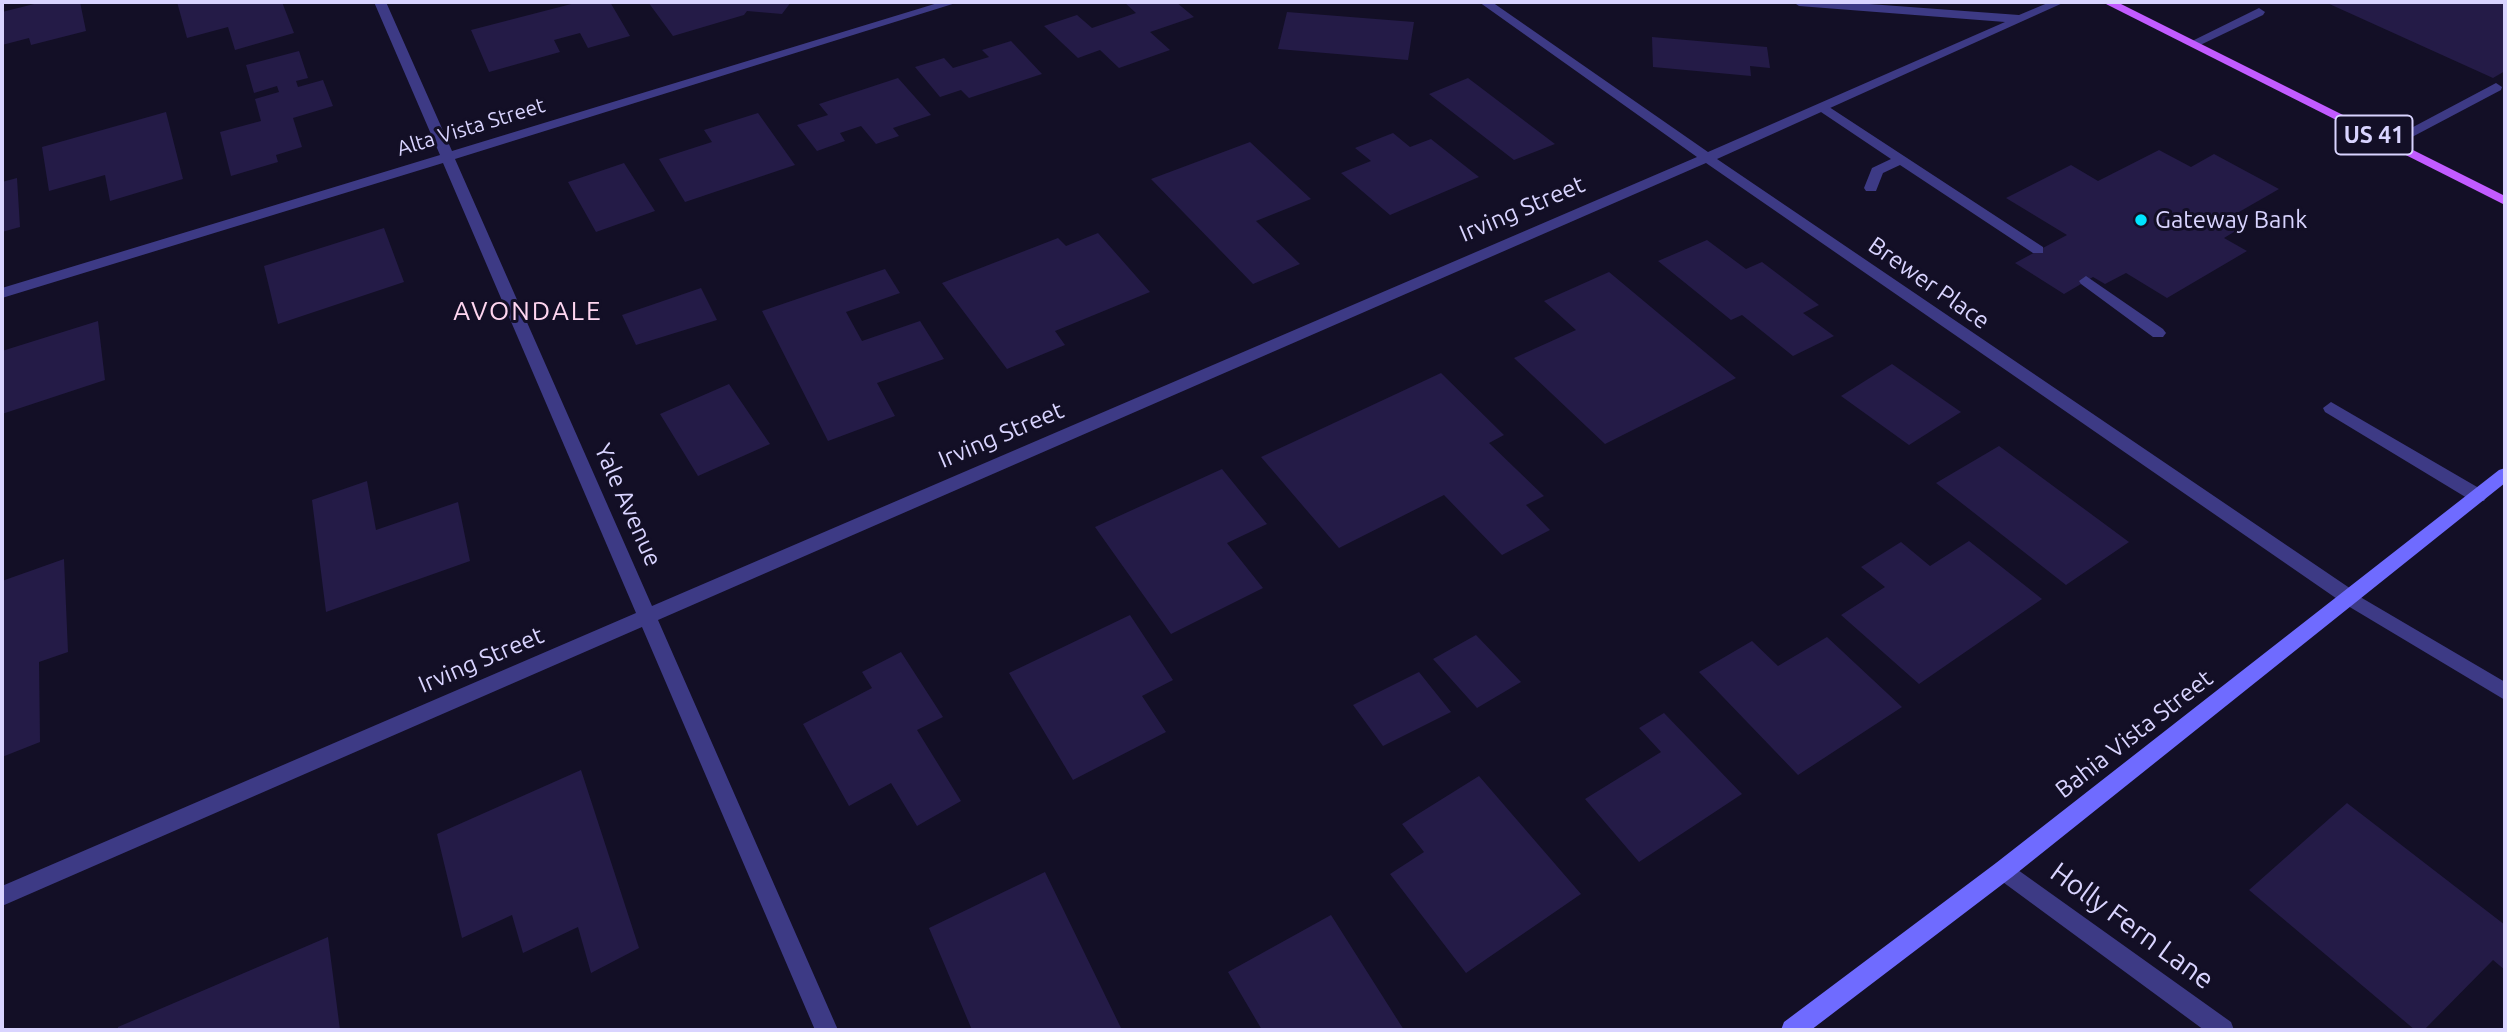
<!DOCTYPE html>
<html>
<head>
<meta charset="utf-8">
<style>
  body { margin:0 }
  #map { position:relative; width:2507px; height:1032px; overflow:hidden; background:#130f26; font-family:Ubuntu,sans-serif }
  canvas { display:block }
  .frame { position:absolute; inset:0; border:4px solid #d9d4ff; pointer-events:none }
</style>
</head>
<body>
<div id="map">
<canvas width="2507" height="1032"></canvas>
<div class="frame"></div>
</div>
<script>
const ctx = document.querySelector('canvas').getContext('2d');
ctx.lineJoin = 'round';
function fill(path, color) {
  ctx.fillStyle = color;
  ctx.fill(path, 'evenodd');
}
function shape(rows) {
  const path = new Path2D();
  for (const r of rows) {
    path.moveTo(r[0], r[1]);
    for (let i = 2; i < r.length; i += 2) path.lineTo(r[i], r[i + 1]);
  }
  return path;
}
function strokePath(path, color, width, dash) {
  ctx.strokeStyle = color;
  ctx.lineWidth = width;
  ctx.lineCap = dash ? 'butt' : 'round';
  ctx.setLineDash(dash || []);
  ctx.stroke(path);
}
function drawText(font, color, halo, rows, align = 'center') {
  ctx.font = font + ' Ubuntu,sans-serif';
  ctx.lineWidth = 6;
  ctx.setLineDash([]);
  ctx.textBaseline = 'middle';
  ctx.strokeStyle = halo;
  ctx.fillStyle = color;
  for (const [text, x, y, turn = 0] of rows) {
    ctx.save();
    ctx.translate(x, y);
    ctx.rotate((+turn || 0) * Math.PI / 180);
    ctx.textAlign = isNaN(turn) ? turn : align;
    if (halo) ctx.strokeText(text, 0, 0);
    ctx.fillText(text, 0, 0);
    ctx.restore();
  }
}
const building = shape([
  [42,2,80,2,86,31,31,45,29,38,2,45,2,12],
  [177,2,282,2,294,33,235,50,228,27,187,38],
  [579,2,610,2,630,36,588,48,580,33,554,40,560,52,489,72,471,30],
  [648,2,791,2,782,14,747,11,744,15,673,36],
  [1124,2,1176,2,1194,17,1150,32,1170,50,1119,68,1100,50,1078,58,1044,26,1077,15,1092,28,1136,13],
  [2325,2,2497,2,2505,5,2505,71,2493,78],
  [1287,12,1414,22,1408,60,1278,49],
  [1652,37,1767,47,1770,68,1750,66,1751,76,1653,67],
  [1011,41,1042,74,969,98,961,90,940,97,915,67,944,58,953,68,989,57,982,50],
  [299,51,308,78,296,81,298,87,323,80,333,106,293,118,302,147,276,155,278,162,231,176,220,132,261,121,255,99,279,92,277,86,254,93,246,65],
  [898,78,931,115,893,128,899,136,876,144,861,126,840,133,845,141,817,151,797,125,828,115,819,104],
  [1468,78,1555,144,1514,160,1429,94],
  [166,112,183,179,110,201,105,175,49,191,42,147],
  [758,113,795,165,685,202,659,159,712,142,704,130],
  [1393,133,1410,147,1431,139,1479,177,1390,215,1341,173,1371,161,1355,148],
  [1250,142,1311,199,1256,221,1300,264,1253,284,1151,179],
  [2159,150,2191,167,2214,154,2279,189,2232,216,2247,224,2224,238,2247,251,2167,298,2126,273,2105,284,2093,277,2064,294,2015,263,2067,235,2006,198,2071,165,2098,181],
  [624,163,655,211,596,232,568,182],
  [17,178,20,227,2,232,2,182],
  [384,228,404,282,278,324,264,266],
  [1098,233,1150,292,1055,331,1065,345,1007,369,942,283,1058,238,1066,246],
  [1707,240,1746,269,1762,262,1819,305,1803,313,1834,336,1793,356,1742,315,1731,320,1658,261],
  [885,269,900,293,846,312,862,341,920,321,944,359,877,383,895,416,828,441,762,311],
  [1609,272,1736,378,1605,444,1514,358,1576,330,1544,301],
  [701,288,717,320,636,345,622,315],
  [98,321,105,380,2,414,2,351],
  [1892,364,1961,412,1909,445,1841,396],
  [1441,373,1504,435,1489,443,1544,496,1526,505,1550,530,1502,555,1444,495,1339,548,1261,457],
  [729,384,770,444,698,476,660,414],
  [1999,446,2129,542,2066,585,1936,483],
  [1222,469,1267,524,1227,543,1263,588,1171,634,1095,527],
  [367,481,376,530,458,502,470,561,326,612,312,500],
  [1969,541,2042,599,1919,684,1841,615,1885,587,1861,567,1901,542,1930,566],
  [64,559,68,652,39,662,40,742,2,757,2,581],
  [1130,615,1173,680,1142,696,1166,732,1073,780,1009,673],
  [1476,635,1521,682,1477,708,1433,659],
  [1827,637,1902,707,1798,775,1699,672,1752,641,1778,666],
  [901,652,943,717,917,730,961,801,917,826,891,783,849,806,803,724,872,688,862,672],
  [1419,672,1451,712,1383,746,1353,705],
  [1664,713,1742,794,1639,862,1585,799,1661,752,1639,728],
  [581,770,639,948,591,973,578,927,523,953,512,915,462,938,437,834],
  [1479,776,1581,894,1466,973,1390,874,1424,852,1402,824],
  [2347,803,2505,925,2505,970,2493,960,2424,1030,2415,1030,2249,890],
  [1045,872,1122,1030,972,1030,929,928],
  [1331,915,1404,1030,1262,1030,1228,972],
  [328,937,340,1030,118,1030,118,1027]
]);
const lane = shape([
  [2259,8,2265,12,2263,15,2196,47,2186,44,2259,8],
  [2496,83,2502,87,2501,90,2395,146,2385,146,2383,143,2496,83],
  [1823,103,2043,247,2043,253,2033,253,1900,165,1883,173,1876,191,1866,191,1864,188,1872,168,1891,159,1818,110,1816,107,1823,103],
  [2086,276,2163,329,2166,333,2163,337,2153,337,2081,284,2079,281,2086,276],
  [2331,402,2484,491,2487,496,2484,501,2472,501,2325,412,2323,408,2331,402],
  [2350,591,2505,682,2505,700,2343,603,2341,598,2343,593,2350,591]
]);
const street = shape([
  [374,2,386,2,452,151,941,2,959,2,455,159,652,606,1697,157,1479,2,1492,2,1708,152,2005,22,1799,6,1793,2,1842,2,2019,15,2050,2,2065,2,1717,159,2357,593,2359,598,2357,603,2343,603,1706,163,658,620,838,1030,815,1030,642,627,2,906,2,886,636,613,443,163,2,298,2,288,440,155,374,2],
  [2004,860,2231,1022,2234,1030,2204,1030,1996,877,1993,870,1996,863,2004,860]
]);
const secondary = shape([
  [2505,468,2505,483,2012,877,1811,1030,1781,1030,1784,1022,1996,863,2499,470,2505,468]
]);
const primary = shape([
  [2102,2,2117,2,2505,196,2505,205,2102,2]
]);
const markers = [
  [2141,220,7,"#00e5ff"]
];
const farStreetnames = [
  ["Alta Vista Street",471,127,-17]
];
const shields = [
  [2374,135,77]
];
const shieldNames = [
  ["US 41",2374,135]
];
const streetNames = [
  ["Irving Street",1522,209,-23],
  ["Brewer Place",1929,283,35],
  ["Irving Street",1001,435,-23],
  ["Yale Avenue",628,505,66],
  ["Irving Street",481,660,-23],
  ["Bahia Vista Street",2134,734,-38]
];
const poiNames = [
  ["Gateway Bank",2155,220]
];
const neighbourhoodNames = [
  ["AVONDALE",528,311]
];
const nearStreetnames = [
  ["Holly Fern Lane",2132,926,36]
];
fill(building, '#241b47');
fill(lane, '#3d3a85');
fill(street, '#3d3a85');
fill(secondary, '#6f6bff');
fill(primary, '#c25bff');
for (const [x, y, r, color] of markers) {
  const dot = new Path2D();
  dot.arc(x, y, r, 0, 2 * Math.PI);
  ctx.fillStyle = color;
  ctx.fill(dot);
  strokePath(dot, '#130f26', 2.5);
}
drawText('21px', '#d9d4ff', '#130f26', farStreetnames);
for (const [x, y, w] of shields) {
  const box = new Path2D();
  box.roundRect(x - w / 2, y - 19.5, w, 39, 5);
  ctx.fillStyle = '#130f26';
  ctx.fill(box);
  strokePath(box, '#d9d4ff', 2);
}
drawText('bold 23px', '#d9d4ff', null, shieldNames);
drawText('24px', '#d9d4ff', '#130f26', streetNames);
drawText('24px', '#d9d4ff', '#130f26', poiNames, 'left');
ctx.letterSpacing = '2px';
drawText('26px', '#ffd6f0', '#130f26', neighbourhoodNames);
ctx.letterSpacing = '0px';
drawText('28px', '#d9d4ff', '#130f26', nearStreetnames);
</script>
</body>
</html>
